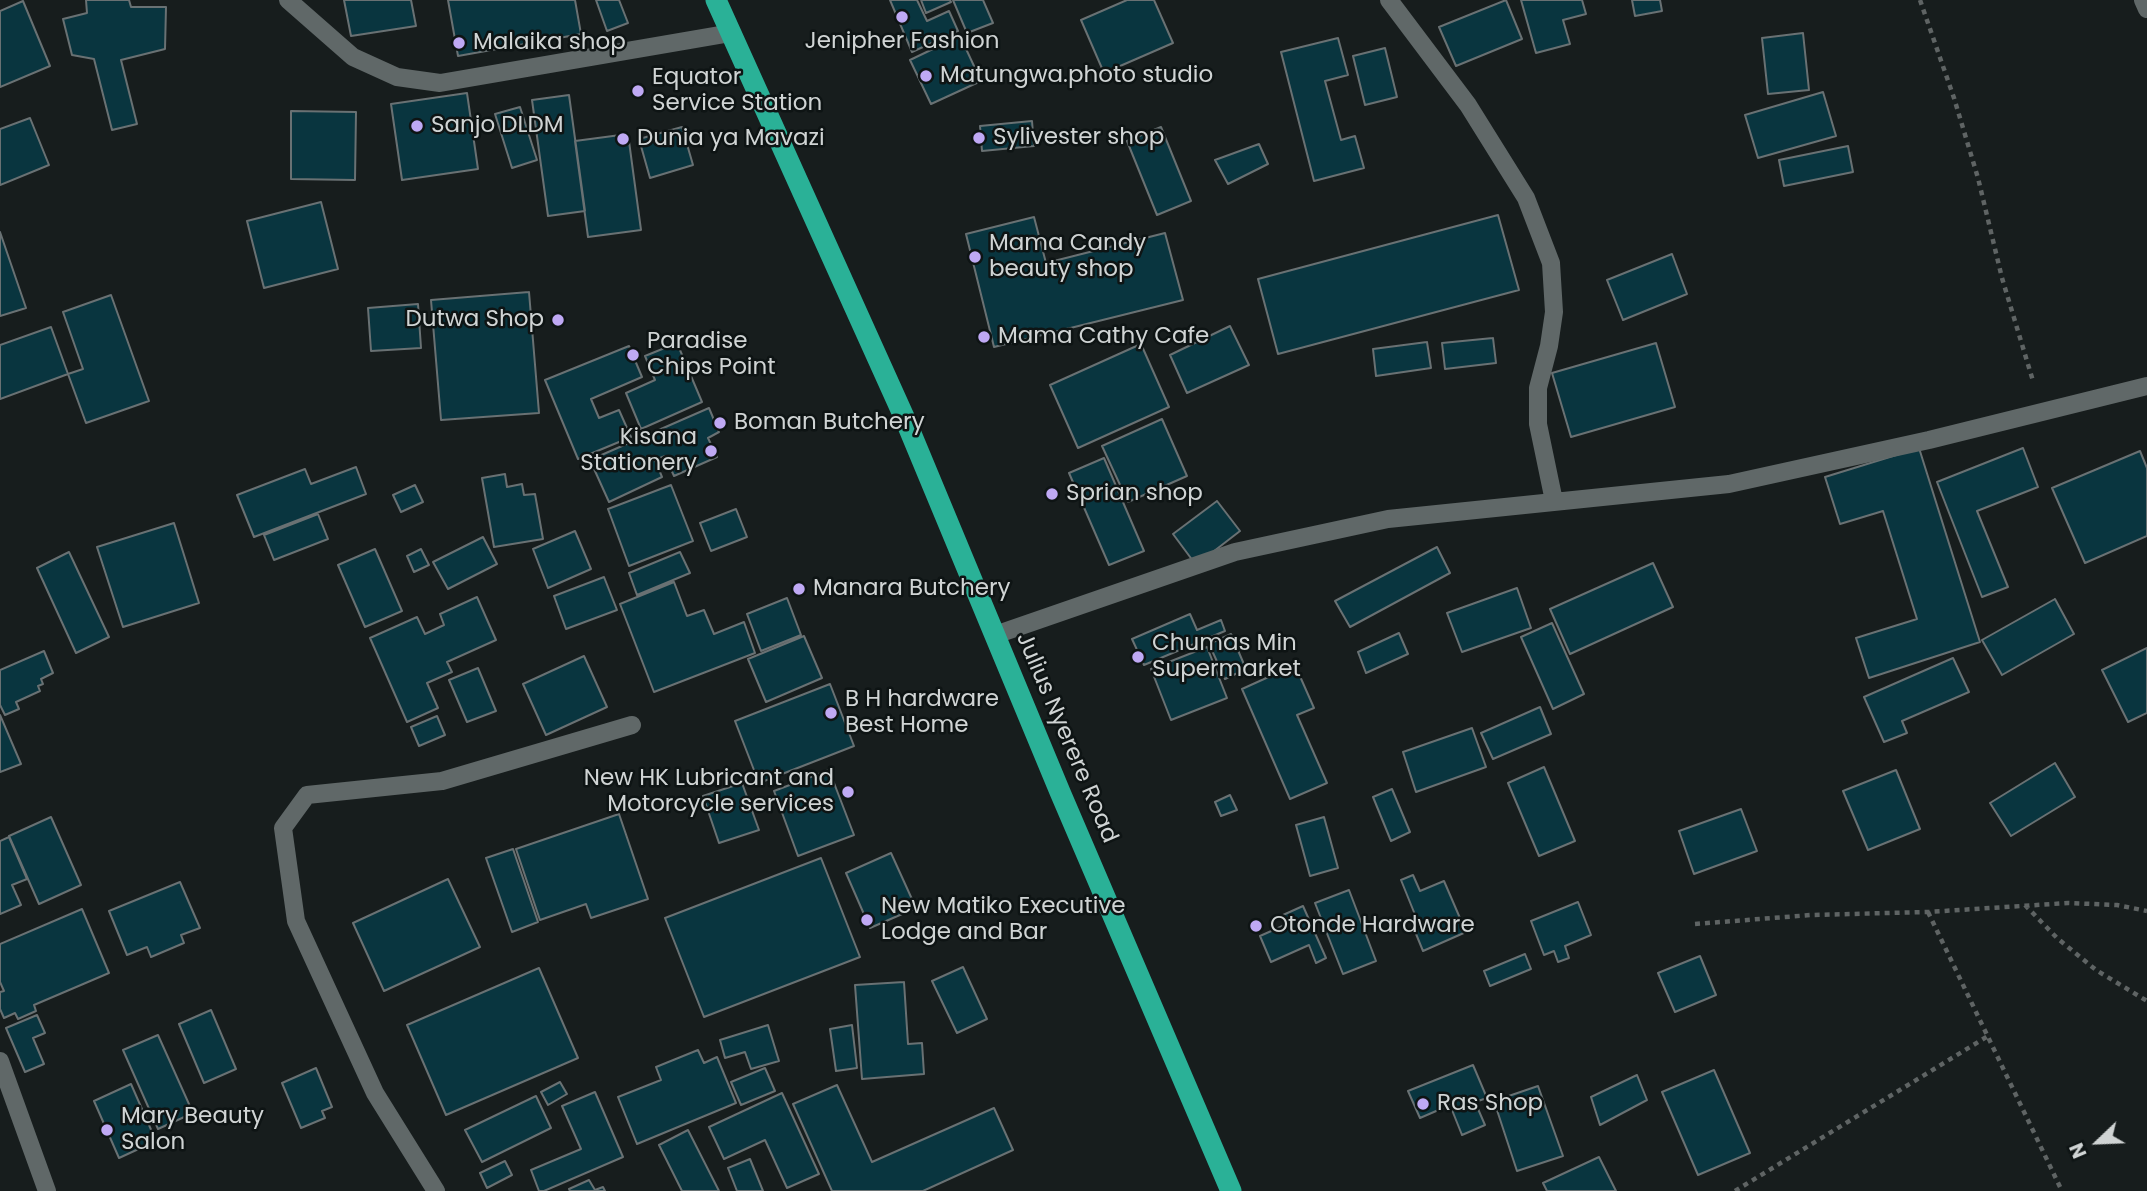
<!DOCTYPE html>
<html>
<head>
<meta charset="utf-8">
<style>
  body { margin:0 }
  #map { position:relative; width:2147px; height:1191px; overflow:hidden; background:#171d1d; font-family:Poppins,sans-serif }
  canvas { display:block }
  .north { position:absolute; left:2063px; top:1107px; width:70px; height:70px; -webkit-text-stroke:5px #0e1414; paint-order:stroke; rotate:247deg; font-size:19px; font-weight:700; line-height:28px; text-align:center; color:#d0d4d4 }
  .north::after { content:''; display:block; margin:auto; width:24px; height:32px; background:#d0d4d4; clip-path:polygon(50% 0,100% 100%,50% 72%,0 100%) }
</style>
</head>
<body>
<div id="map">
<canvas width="2147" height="1191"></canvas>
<div class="north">N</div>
</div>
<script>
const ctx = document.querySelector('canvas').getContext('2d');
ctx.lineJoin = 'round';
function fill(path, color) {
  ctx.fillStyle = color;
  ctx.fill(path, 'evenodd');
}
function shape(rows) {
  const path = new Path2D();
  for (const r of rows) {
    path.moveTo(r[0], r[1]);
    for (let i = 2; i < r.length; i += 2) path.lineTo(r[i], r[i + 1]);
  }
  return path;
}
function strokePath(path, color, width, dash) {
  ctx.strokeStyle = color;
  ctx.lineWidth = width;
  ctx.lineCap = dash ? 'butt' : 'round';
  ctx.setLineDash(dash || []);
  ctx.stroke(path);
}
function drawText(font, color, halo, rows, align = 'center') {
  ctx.font = font + ' Poppins,sans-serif';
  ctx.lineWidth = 5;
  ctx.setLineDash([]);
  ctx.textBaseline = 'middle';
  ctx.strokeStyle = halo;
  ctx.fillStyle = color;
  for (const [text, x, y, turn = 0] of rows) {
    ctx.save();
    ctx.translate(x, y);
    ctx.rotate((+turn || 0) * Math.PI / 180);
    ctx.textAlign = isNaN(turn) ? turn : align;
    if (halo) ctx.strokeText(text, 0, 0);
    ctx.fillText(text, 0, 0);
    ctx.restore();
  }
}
const building = shape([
  [86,0,129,0,131,7,166,7,165,49,121,60,137,124,112,130,94,59,72,55,63,19,87,13,86,0],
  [344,0,411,0,416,26,351,36,344,0],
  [448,0,575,0,581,34,458,56,448,0],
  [596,0,619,0,628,23,607,31,596,0],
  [890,0,917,0,927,21,949,11,958,31,912,52,890,0],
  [921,0,950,0,951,2,926,13,921,0],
  [953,0,983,0,993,23,967,33,953,0],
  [1127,0,1154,0,1173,43,1104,73,1081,20,1127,0],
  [1506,0,1522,39,1456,66,1439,27,1506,0],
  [1521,0,1582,0,1586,14,1563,20,1570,44,1536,53,1521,0],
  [1632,0,1660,0,1662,11,1635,16,1632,0],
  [23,1,50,66,0,87,0,11,23,1],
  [1803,33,1809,90,1768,94,1762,38,1803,33],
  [960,36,981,81,931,104,910,60,960,36],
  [1338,38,1348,75,1325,81,1341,140,1355,136,1364,168,1314,181,1281,52,1338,38],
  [1385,48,1397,97,1365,105,1353,56,1385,48],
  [1823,92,1836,136,1758,158,1745,115,1823,92],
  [467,93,478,169,402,180,391,104,467,93],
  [569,95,585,211,548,216,532,100,569,95],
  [520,107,537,160,512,168,495,114,520,107],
  [291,111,356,112,355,180,291,179,291,111],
  [30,118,49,165,0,185,0,129,30,118],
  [1032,121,1034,146,982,151,980,126,1032,121],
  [682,127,693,165,650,178,639,139,682,127],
  [1161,127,1191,201,1157,215,1127,141,1161,127],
  [628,134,641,230,588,237,575,141,628,134],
  [1259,144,1268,164,1228,184,1215,160,1259,144],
  [1848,146,1853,172,1784,186,1779,160,1848,146],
  [321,202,338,269,264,288,247,221,321,202],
  [1498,215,1519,290,1278,354,1258,279,1498,215],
  [1034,217,1046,263,1165,233,1183,300,994,347,966,234,1034,217],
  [0,232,26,308,0,316,0,232],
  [1672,254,1687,294,1623,320,1607,280,1672,254],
  [529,292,539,413,441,420,431,300,529,292],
  [111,295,149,401,86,423,68,374,83,369,63,312,111,295],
  [418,304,421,348,371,351,368,308,418,304],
  [1230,326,1249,365,1187,393,1170,355,1230,326],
  [51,327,68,374,0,399,0,345,51,327],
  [1493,338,1496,363,1445,369,1442,343,1493,338],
  [1427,342,1431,368,1376,376,1373,349,1427,342],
  [677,343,702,402,641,429,626,393,655,380,645,356,677,343],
  [1656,343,1675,407,1571,437,1552,373,1656,343],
  [1141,344,1169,407,1078,448,1050,385,1141,344],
  [629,346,642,377,591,399,599,418,619,410,631,437,578,459,545,380,629,346],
  [709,408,719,432,708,438,717,457,674,476,665,456,655,460,662,477,609,502,590,460,709,408],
  [1162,419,1187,476,1128,502,1102,446,1162,419],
  [1919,448,1980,642,1869,678,1856,638,1917,619,1883,511,1840,524,1825,477,1919,448],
  [2023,448,2038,487,1977,511,2008,587,1982,597,1937,482,2023,448],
  [2140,451,2147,468,2147,536,2085,563,2052,488,2140,451],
  [1104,458,1144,551,1109,565,1069,473,1104,458],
  [356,467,366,494,254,537,237,495,305,469,311,484,356,467],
  [505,474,507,487,522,484,524,495,535,494,543,539,494,547,482,478,505,474],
  [415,485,423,502,401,512,393,495,415,485],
  [671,485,693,541,629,566,608,509,671,485],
  [1217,501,1240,531,1196,565,1173,534,1217,501],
  [736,509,747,537,711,551,700,523,736,509],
  [318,514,328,539,274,560,264,535,318,514],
  [174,523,199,603,123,627,97,547,174,523],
  [575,531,591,569,548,588,533,549,575,531],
  [483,537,497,564,448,589,433,562,483,537],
  [1437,547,1450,573,1350,627,1335,601,1437,547],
  [375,549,402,611,365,627,338,565,375,549],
  [421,549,429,565,414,572,407,556,421,549],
  [69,552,109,637,76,653,37,568,69,552],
  [680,552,690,573,637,595,629,573,680,552],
  [1653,563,1673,607,1570,654,1550,609,1653,563],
  [604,577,617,610,566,629,554,596,604,577],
  [674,582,687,616,704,610,714,634,744,622,755,653,654,692,620,604,674,582],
  [1517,588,1531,628,1462,652,1447,613,1517,588],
  [477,597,496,640,447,662,452,672,427,683,438,708,407,722,370,638,417,617,425,634,444,625,440,614,477,597],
  [787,598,801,635,761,651,747,614,787,598],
  [2055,599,2074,634,2002,675,1982,640,2055,599],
  [1190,614,1197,630,1221,620,1225,631,1144,665,1132,639,1190,614],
  [1552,623,1584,694,1553,709,1521,637,1552,623],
  [1399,633,1408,654,1366,673,1358,652,1399,633],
  [1231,634,1246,669,1225,679,1209,644,1231,634],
  [804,636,822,678,766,702,748,659,804,636],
  [1207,647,1227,698,1171,720,1151,669,1207,647],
  [2147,648,2147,713,2128,722,2102,670,2147,648],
  [44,651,53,673,41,679,43,684,38,686,40,691,16,702,19,709,5,715,0,705,0,670,44,651],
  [584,656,607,707,546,735,523,684,584,656],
  [1953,658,1969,692,1902,721,1907,733,1884,742,1864,697,1953,658],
  [1295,665,1314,708,1297,715,1327,783,1290,799,1242,689,1295,665],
  [478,668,496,711,467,722,449,680,478,668],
  [830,684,854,746,759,783,735,721,830,684],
  [1540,707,1551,734,1493,759,1481,733,1540,707],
  [0,715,21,764,0,772,0,715],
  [437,716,445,735,419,746,411,727,437,716],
  [1472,728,1486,767,1416,792,1403,752,1472,728],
  [2055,763,2075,797,2011,836,1990,803,2055,763],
  [1544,767,1575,841,1539,856,1508,783,1544,767],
  [829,770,854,835,798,856,774,791,829,770],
  [1896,770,1920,829,1868,850,1843,791,1896,770],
  [742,783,759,830,719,843,703,796,742,783],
  [1392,789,1410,832,1391,841,1373,797,1392,789],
  [1230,795,1237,810,1221,816,1215,802,1230,795],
  [1741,809,1757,851,1694,874,1679,831,1741,809],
  [619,814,648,899,591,918,586,904,540,920,516,849,619,814],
  [51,817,81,885,39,904,9,836,51,817],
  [1324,817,1338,868,1310,876,1296,825,1324,817],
  [9,837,27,879,12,885,21,905,0,914,0,841,9,837],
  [513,849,538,922,512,932,486,858,513,849],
  [891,853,916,908,870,928,846,873,891,853],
  [821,858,860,957,704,1017,665,918,821,858],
  [1413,875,1420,891,1444,881,1466,932,1423,951,1414,929,1420,927,1401,880,1413,875],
  [448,879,480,947,384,991,353,923,448,879],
  [180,882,200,928,181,935,184,943,151,957,147,947,127,955,109,911,180,882],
  [1349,890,1376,961,1343,974,1315,903,1349,890],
  [1578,902,1591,935,1565,946,1569,958,1558,962,1554,951,1544,955,1531,921,1578,902],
  [1303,906,1326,958,1316,963,1309,945,1271,962,1260,936,1287,924,1283,915,1303,906],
  [82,909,109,973,34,1005,36,1011,18,1019,15,1013,4,1018,0,1009,0,992,4,991,0,982,0,944,82,909],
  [1525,954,1531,969,1490,986,1484,971,1525,954],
  [1700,956,1716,995,1675,1012,1658,973,1700,956],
  [963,967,987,1019,957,1033,932,981,963,967],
  [539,968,578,1058,446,1115,407,1025,539,968],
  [904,982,908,1044,922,1043,924,1074,862,1079,855,985,904,982],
  [211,1010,236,1069,204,1083,179,1024,211,1010],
  [37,1015,45,1033,33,1038,44,1064,25,1072,6,1028,37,1015],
  [768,1025,779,1061,751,1069,745,1052,725,1058,720,1040,768,1025],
  [852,1025,857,1068,836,1071,830,1029,852,1025],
  [158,1035,193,1113,158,1129,123,1050,158,1035],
  [698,1050,704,1063,717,1057,736,1103,637,1144,618,1097,661,1080,656,1067,698,1050],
  [1473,1065,1487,1098,1475,1102,1485,1125,1462,1135,1450,1105,1420,1118,1408,1091,1473,1065],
  [316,1068,332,1107,322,1111,325,1118,301,1128,282,1083,316,1068],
  [765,1068,775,1091,741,1105,731,1082,765,1068],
  [1714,1070,1750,1153,1698,1175,1662,1092,1714,1070],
  [1637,1075,1647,1100,1600,1125,1591,1097,1637,1075],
  [560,1082,567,1094,548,1105,541,1092,560,1082],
  [131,1084,156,1141,119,1158,94,1101,131,1084],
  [837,1085,872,1162,994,1108,1013,1150,923,1191,832,1191,793,1104,837,1085],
  [1538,1086,1563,1156,1517,1171,1494,1101,1538,1086],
  [595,1092,623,1157,544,1191,539,1191,531,1170,581,1149,562,1106,595,1092],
  [782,1093,819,1174,787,1188,765,1140,724,1159,709,1127,782,1093],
  [536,1096,551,1128,482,1162,465,1130,536,1096],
  [688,1130,719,1191,682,1191,659,1145,688,1130],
  [1599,1157,1616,1191,1547,1191,1543,1183,1599,1157],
  [750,1159,763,1191,737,1191,728,1168,750,1159],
  [505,1161,512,1175,487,1188,480,1173,505,1161],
  [589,1180,595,1190,603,1187,605,1191,570,1191,569,1189,589,1180]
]);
const path = shape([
  [1920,0,1954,98,1978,178,2002,278,2033,381],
  [2025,905,2057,938,2096,970,2147,1001],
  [1928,912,2062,1191],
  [1695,924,1811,915,1928,912,2068,903,2117,905,2147,911],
  [1735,1191,1988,1036]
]);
const minor = shape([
  [288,0,353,57,397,77,440,83,731,33],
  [1389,0,1468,105,1526,198,1551,263,1554,312,1549,346,1538,388,1538,424,1554,501],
  [2143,0,2147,9],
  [995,635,1235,552,1388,519,1729,484,1929,440,2147,386],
  [0,1061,47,1191],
  [436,1191,375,1093,296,921,283,828,307,795,442,781,632,725]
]);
const highway = shape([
  [716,0,905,419,1060,792,1231,1191]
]);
const markers = [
  [902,17,7,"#bfa9f4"],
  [459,43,7,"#bfa9f4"],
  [926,76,7,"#bfa9f4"],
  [638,91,7,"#bfa9f4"],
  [417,126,7,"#bfa9f4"],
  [979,138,7,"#bfa9f4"],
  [623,139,7,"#bfa9f4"],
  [975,257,7,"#bfa9f4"],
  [558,320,7,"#bfa9f4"],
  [984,337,7,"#bfa9f4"],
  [633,355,7,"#bfa9f4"],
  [720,423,7,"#bfa9f4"],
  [711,451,7,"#bfa9f4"],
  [1052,494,7,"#bfa9f4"],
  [799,589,7,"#bfa9f4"],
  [1138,657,7,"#bfa9f4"],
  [831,713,7,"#bfa9f4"],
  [848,792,7,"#bfa9f4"],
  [867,920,7,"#bfa9f4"],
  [1256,926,7,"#bfa9f4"],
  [1423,1104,7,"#bfa9f4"],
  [107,1130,7,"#bfa9f4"]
];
const poiNames = [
  ["Jenipher Fashion",902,42,"center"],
  ["Malaika shop",473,43],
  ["Matungwa.photo studio",940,76],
  ["Equator",652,78],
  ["Service Station",652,104],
  ["Sanjo DLDM",431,126],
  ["Sylivester shop",993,138],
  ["Dunia ya Mavazi",637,139],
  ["Mama Candy",989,244],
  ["beauty shop",989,270],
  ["Dutwa Shop",544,320,"right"],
  ["Mama Cathy Cafe",998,337],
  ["Paradise",647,342],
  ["Chips Point",647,368],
  ["Boman Butchery",734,423],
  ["Kisana",697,438,"right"],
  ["Stationery",697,464,"right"],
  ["Sprian shop",1066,494],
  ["Manara Butchery",813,589],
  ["Chumas Min",1152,644],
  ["Supermarket",1152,670],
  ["B H hardware",845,700],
  ["Best Home",845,726],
  ["New HK Lubricant and",834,779,"right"],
  ["Motorcycle services",834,805,"right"],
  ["New Matiko Executive",881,907],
  ["Lodge and Bar",881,933],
  ["Otonde Hardware",1270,926],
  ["Ras Shop",1437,1104],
  ["Mary Beauty",121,1117],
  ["Salon",121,1143]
];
const streetNames = [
  ["Julius Nyerere Road",1066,738,67]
];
fill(building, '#09353f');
strokePath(building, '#697173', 2);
strokePath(path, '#5f6464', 4.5, [5, 5]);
strokePath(minor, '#606868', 18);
strokePath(highway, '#2ab197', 21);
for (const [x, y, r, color] of markers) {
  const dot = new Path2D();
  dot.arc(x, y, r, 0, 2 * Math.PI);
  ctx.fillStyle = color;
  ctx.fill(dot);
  strokePath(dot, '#0e1414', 2.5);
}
drawText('23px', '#d0d4d4', '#0e1414', poiNames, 'left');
drawText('23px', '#d0d4d4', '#0e1414', streetNames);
</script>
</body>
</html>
